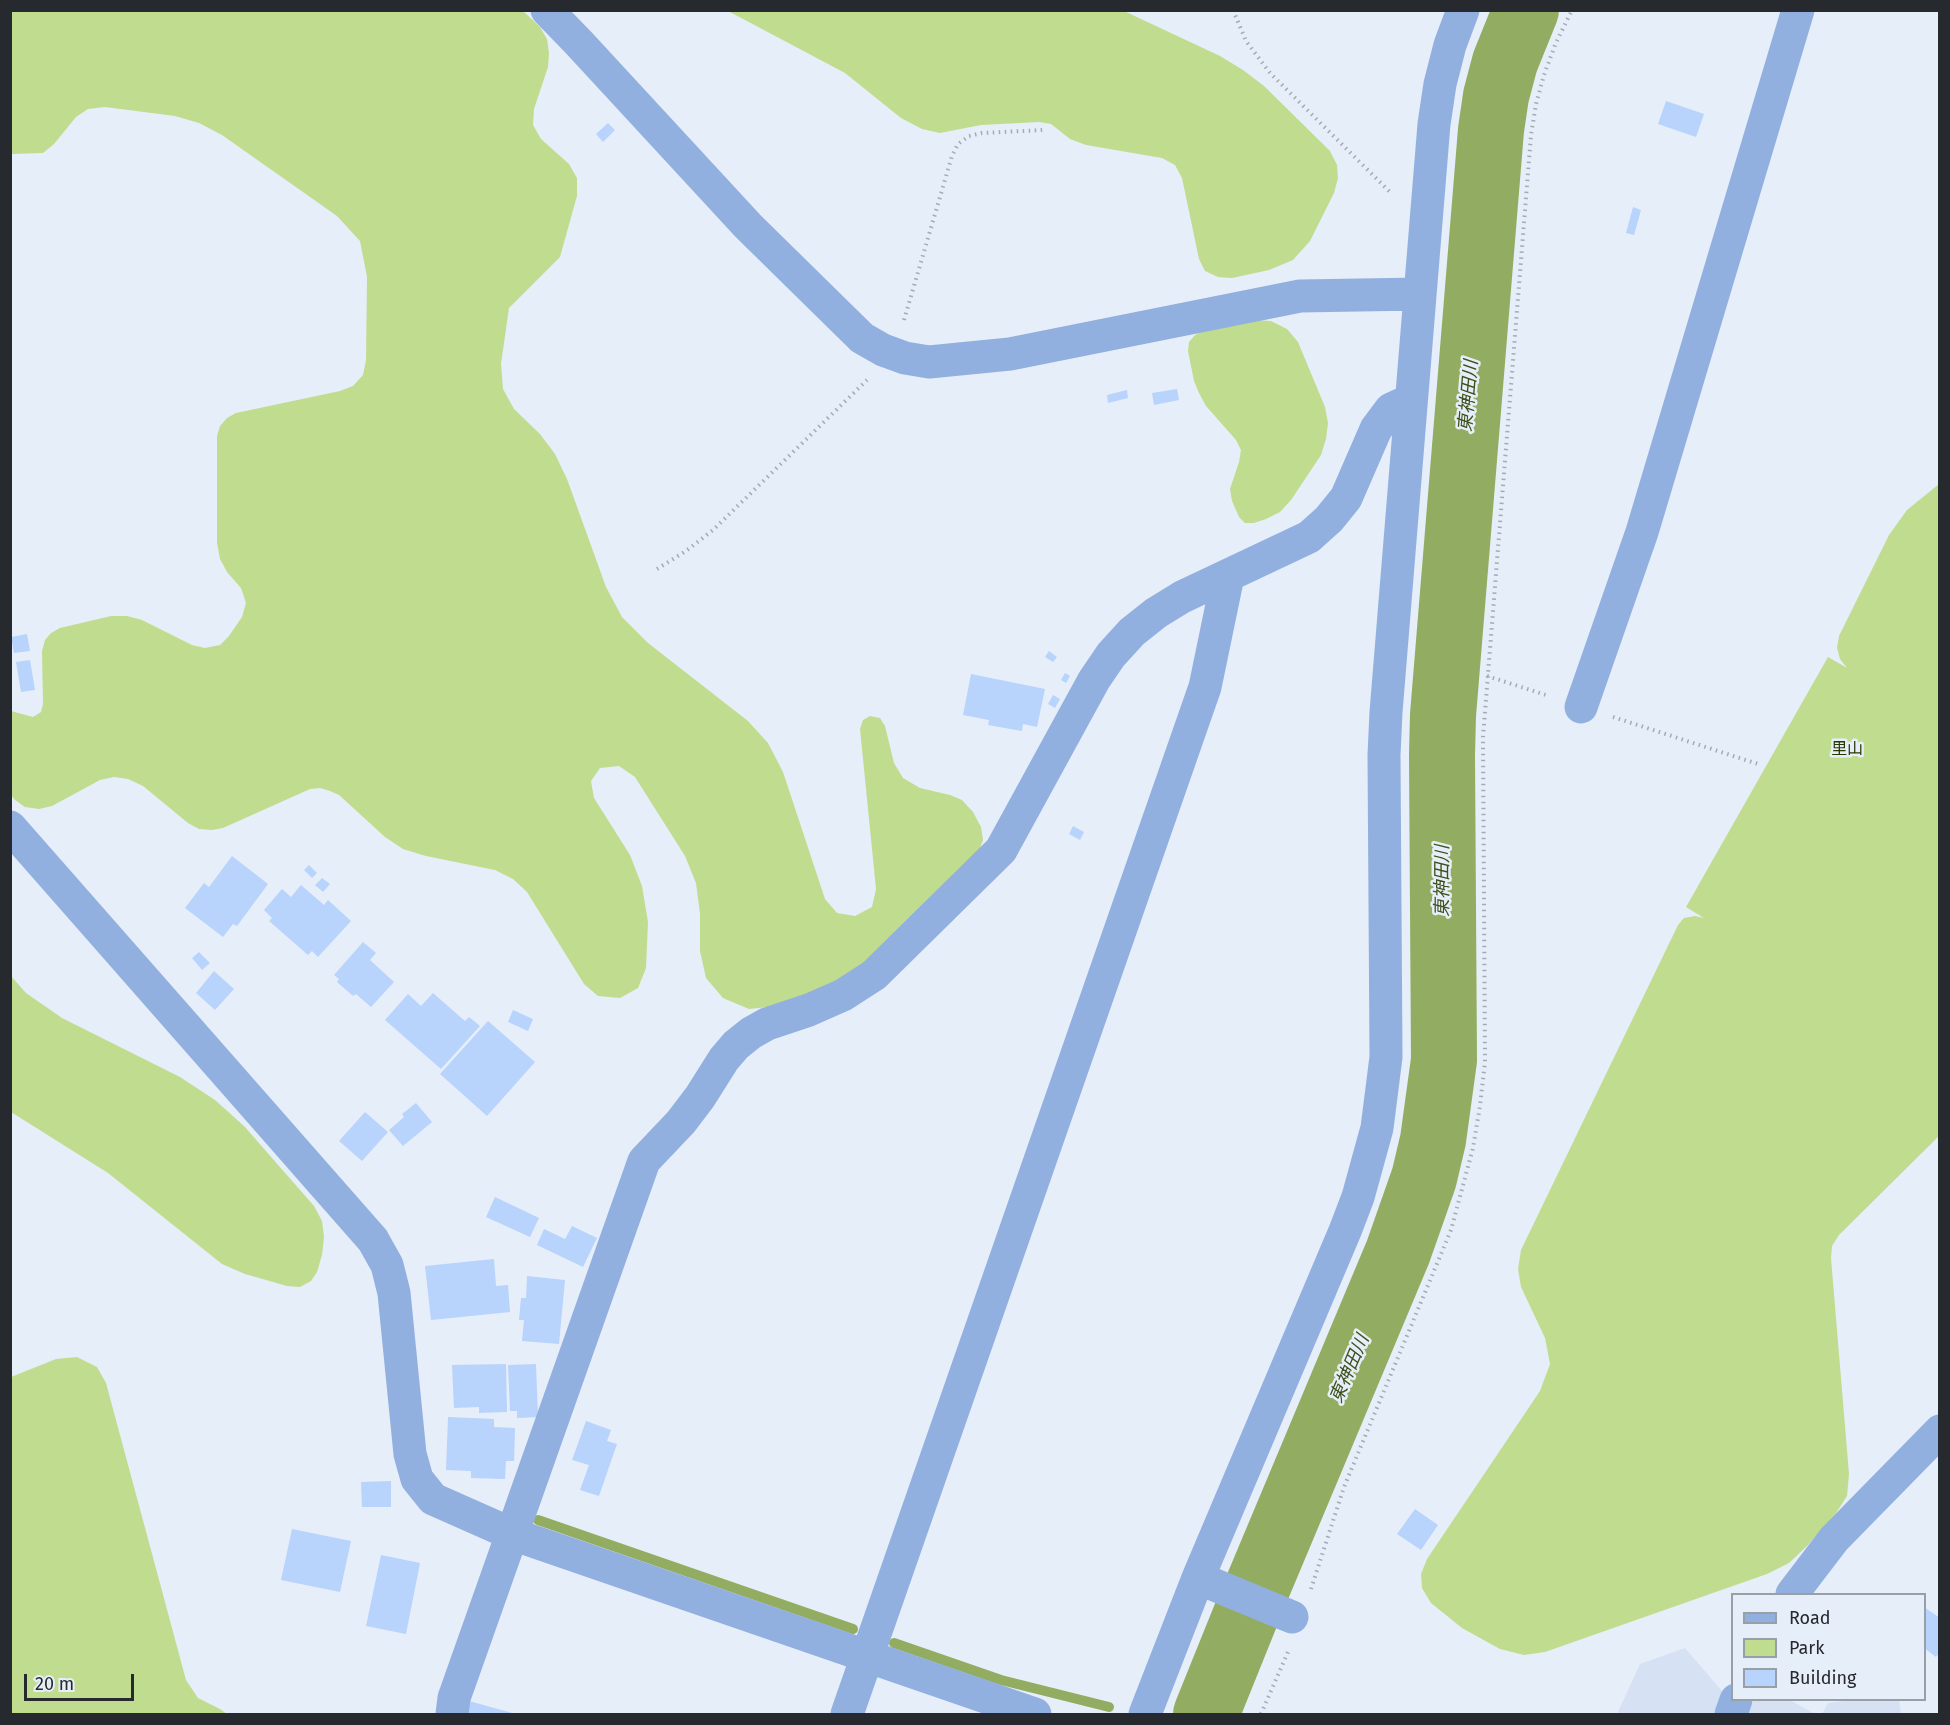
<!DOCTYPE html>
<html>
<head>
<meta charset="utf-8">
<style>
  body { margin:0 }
  #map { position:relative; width:1950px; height:1725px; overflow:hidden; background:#e6eef9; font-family:"Fira Sans",sans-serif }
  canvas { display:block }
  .frame { position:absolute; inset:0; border:12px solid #26292d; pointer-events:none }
  .legend { position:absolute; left:1731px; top:1593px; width:195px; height:108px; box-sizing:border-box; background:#e6eef9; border:2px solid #999fa7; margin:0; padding:8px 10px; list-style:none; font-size:18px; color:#26292d }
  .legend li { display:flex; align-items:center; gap:12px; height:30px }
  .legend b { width:30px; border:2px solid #999fa7 }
  .scale { position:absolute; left:24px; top:1674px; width:110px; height:27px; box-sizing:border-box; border:3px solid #26292d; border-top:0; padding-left:8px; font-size:18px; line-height:21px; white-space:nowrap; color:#26292d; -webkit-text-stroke:4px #e6eef9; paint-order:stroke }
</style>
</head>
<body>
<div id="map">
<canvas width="1950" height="1725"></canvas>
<div class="frame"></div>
<ul class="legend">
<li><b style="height:8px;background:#92b0df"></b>Road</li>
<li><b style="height:16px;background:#c0dc8f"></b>Park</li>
<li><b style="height:16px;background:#b8d3fc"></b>Building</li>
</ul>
<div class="scale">20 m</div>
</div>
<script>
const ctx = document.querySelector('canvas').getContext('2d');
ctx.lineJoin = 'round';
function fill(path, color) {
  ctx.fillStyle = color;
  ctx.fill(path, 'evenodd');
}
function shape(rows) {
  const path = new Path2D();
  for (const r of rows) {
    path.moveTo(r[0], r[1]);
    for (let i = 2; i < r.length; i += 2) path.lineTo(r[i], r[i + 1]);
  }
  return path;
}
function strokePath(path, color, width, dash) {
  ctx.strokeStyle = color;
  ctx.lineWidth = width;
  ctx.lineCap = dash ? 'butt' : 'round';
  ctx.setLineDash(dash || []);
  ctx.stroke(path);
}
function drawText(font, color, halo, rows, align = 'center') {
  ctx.font = font + ' "Fira Sans","Noto Sans JP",sans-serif';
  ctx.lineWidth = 5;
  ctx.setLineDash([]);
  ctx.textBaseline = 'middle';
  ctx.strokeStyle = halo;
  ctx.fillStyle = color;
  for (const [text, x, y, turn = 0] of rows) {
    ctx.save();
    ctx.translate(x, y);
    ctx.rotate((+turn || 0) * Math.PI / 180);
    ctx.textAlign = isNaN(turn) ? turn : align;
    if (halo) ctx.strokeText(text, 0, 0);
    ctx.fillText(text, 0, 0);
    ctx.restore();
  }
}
const built = shape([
  [1685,1648,1722,1691,1714,1714,1617,1714,1640,1664],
  [1754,1700,1790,1700,1815,1714,1748,1714],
  [1852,1700,1899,1700,1901,1714,1822,1714,1828,1703]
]);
const green = shape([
  [11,11,523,11,540,27,547,39,549,53,548,67,534,109,533,125,541,139,569,164,577,178,577,196,560,257,509,308,501,364,503,389,514,409,540,434,555,454,567,479,606,587,622,617,648,643,748,721,768,743,783,772,825,899,837,913,855,916,872,907,876,889,860,729,863,720,870,716,880,718,885,726,894,763,903,778,920,788,950,795,962,800,973,812,981,827,983,840,978,853,865,964,836,983,778,1006,749,1009,723,998,706,978,700,951,700,914,696,883,685,856,635,777,619,766,600,768,591,781,594,798,630,855,642,886,648,922,646,968,638,988,620,998,598,996,584,984,527,892,513,879,495,870,426,856,403,849,385,837,339,795,330,791,320,788,310,789,223,828,212,830,199,829,188,823,143,786,128,779,114,777,100,780,52,806,39,809,25,807,15,800,11,795,11,711,33,717,41,712,43,704,42,651,45,640,51,633,60,628,111,616,127,616,142,620,192,645,205,648,220,645,229,636,242,617,246,603,241,588,227,572,220,559,217,543,217,436,220,426,227,418,236,413,340,391,353,386,363,375,366,360,367,277,360,241,337,216,222,135,199,123,175,116,105,107,88,109,76,117,54,144,43,153,11,154],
  [728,11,1124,11,1220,56,1243,70,1264,86,1330,151,1337,165,1338,178,1334,193,1310,241,1293,260,1269,270,1232,278,1218,277,1205,271,1199,259,1182,178,1175,165,1162,158,1086,145,1070,139,1051,124,1039,122,981,125,940,133,922,129,901,118,845,73],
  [1255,320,1271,321,1287,329,1298,342,1325,407,1328,423,1326,439,1321,455,1291,500,1280,512,1266,519,1254,523,1245,523,1239,517,1232,501,1230,489,1239,462,1241,450,1236,440,1206,406,1199,393,1194,381,1188,351,1189,342,1195,335,1203,331],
  [1939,484,1939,1136,1839,1235,1832,1246,1831,1258,1849,1474,1847,1496,1836,1513,1807,1546,1789,1563,1767,1574,1545,1652,1524,1655,1500,1649,1462,1628,1431,1603,1422,1588,1421,1574,1427,1559,1540,1391,1550,1364,1545,1338,1521,1287,1518,1269,1521,1250,1678,925,1684,918,1695,916,1704,918,1686,907,1828,657,1847,668,1840,659,1837,648,1839,636,1889,535,1907,510],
  [10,975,26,993,62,1018,180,1077,215,1100,244,1126,314,1206,322,1221,324,1237,322,1255,317,1272,311,1281,300,1287,287,1286,245,1274,222,1264,108,1173,11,1112],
  [77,1357,97,1367,106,1383,186,1680,198,1698,220,1709,227,1714,11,1714,11,1377,56,1359]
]);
const stream = shape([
  [538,1520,853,1629],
  [894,1643,1001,1680,1109,1707]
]);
const river = shape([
  [1206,1714,1252,1600,1398,1252,1424,1178,1433,1140,1444,1060,1442,755,1443,715,1491,130,1496,96,1505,62,1526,10]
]);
const building = shape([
  [1666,101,1704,114,1696,137,1658,124],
  [608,123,615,130,603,142,596,134],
  [1633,207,1641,210,1634,235,1626,233],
  [1177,389,1179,400,1154,405,1152,393],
  [1127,390,1128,398,1108,403,1107,395],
  [27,634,30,651,14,653,11,637],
  [1049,651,1057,657,1053,662,1045,657],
  [30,660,35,690,21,692,16,662],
  [1065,673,1070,676,1066,683,1061,680],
  [971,674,1045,689,1037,727,1023,724,1022,731,988,725,989,720,963,715],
  [1053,695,1060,699,1055,708,1048,704],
  [1073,826,1084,832,1080,840,1069,834],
  [232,856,268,884,237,926,233,924,223,937,185,908,204,883,209,887],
  [309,865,317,873,312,878,304,870],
  [322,878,330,884,323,892,315,885],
  [301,885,324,905,328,900,351,921,318,957,312,951,308,955,269,921,272,918,264,910,282,889,291,897],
  [363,942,376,953,370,960,394,982,371,1007,356,994,353,996,337,982,339,979,334,975],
  [199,952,210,963,202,970,192,958],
  [214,971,234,989,215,1010,196,993],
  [433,993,465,1021,469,1017,480,1026,441,1069,385,1020,408,994,421,1006],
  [513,1010,533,1019,528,1031,508,1022],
  [488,1021,535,1062,487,1116,440,1074],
  [416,1103,432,1122,403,1146,389,1130,404,1117,402,1114],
  [365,1112,388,1132,362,1161,339,1141],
  [495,1197,539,1218,530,1237,486,1217],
  [572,1226,597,1238,583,1267,537,1245,544,1229,565,1239],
  [494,1259,496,1286,508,1285,510,1312,431,1320,425,1266],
  [527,1276,565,1280,559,1344,522,1341,524,1320,519,1320,521,1298,526,1298],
  [506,1364,507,1412,479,1413,479,1407,454,1408,452,1365],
  [536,1364,538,1417,517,1418,517,1411,510,1411,508,1365],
  [448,1417,494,1419,494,1427,515,1428,514,1461,506,1461,505,1479,471,1478,471,1471,446,1470],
  [586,1421,611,1430,607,1441,617,1444,599,1496,580,1490,589,1465,572,1460],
  [391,1481,391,1507,362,1507,361,1482],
  [1415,1509,1438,1525,1421,1550,1397,1534],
  [292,1529,351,1541,340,1592,281,1580],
  [381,1555,420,1563,406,1634,366,1626],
  [1924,1607,1940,1618,1940,1652,1936,1657,1924,1648],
  [469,1701,516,1714,465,1714]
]);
const path = shape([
  [1233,10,1246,41,1270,73,1392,194],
  [904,320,952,156,958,144,969,136,982,133,1043,130],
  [657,569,686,551,713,530,867,380],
  [1487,676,1549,696],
  [1613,717,1758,764],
  [1311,1589,1344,1487,1451,1230,1473,1148,1480,1106,1485,1062,1483,737,1531,135,1536,104,1544,75,1555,45,1572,10],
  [1261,1714,1288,1652]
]);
const street = shape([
  [547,10,579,43,748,226,862,338,883,350,905,358,929,362,1010,354,1300,296,1420,294],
  [1581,707,1642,532,1798,10],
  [10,827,373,1240,387,1265,394,1293,410,1454,417,1479,433,1499,512,1534,1035,1714],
  [1198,1578,1292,1617],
  [1792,1594,1834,1539,1940,1431],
  [452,1714,454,1698,644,1161,681,1122,700,1097,724,1059,736,1045,751,1033,767,1024,809,1010,843,995,874,975,1001,850,1094,680,1111,655,1132,632,1156,613,1182,597,1309,537,1329,519,1346,498,1376,429,1391,409,1411,400],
  [847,1714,1205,687,1228,576],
  [1145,1714,1198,1578,1345,1231,1358,1197,1377,1128,1386,1057,1384,755,1386,712,1434,124,1440,84,1450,45,1463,10],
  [1731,1714,1736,1700]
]);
const parkNames = [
  ["里山",1847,750]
];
const waterNames = [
  ["東神田川",1469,396,-85],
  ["東神田川",1443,881,-90],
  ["東神田川",1350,1369,-67]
];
fill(built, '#d6e2f4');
fill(green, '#c0dc8f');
strokePath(stream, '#92ad61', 10);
strokePath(river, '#92ad61', 66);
fill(building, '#b8d3fc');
strokePath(path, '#a4abb3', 4, [1.5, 4.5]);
strokePath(street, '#92b0df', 33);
drawText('16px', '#283800', '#e6eef9', parkNames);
drawText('italic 18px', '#3e5019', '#e6eef9', waterNames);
</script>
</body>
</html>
